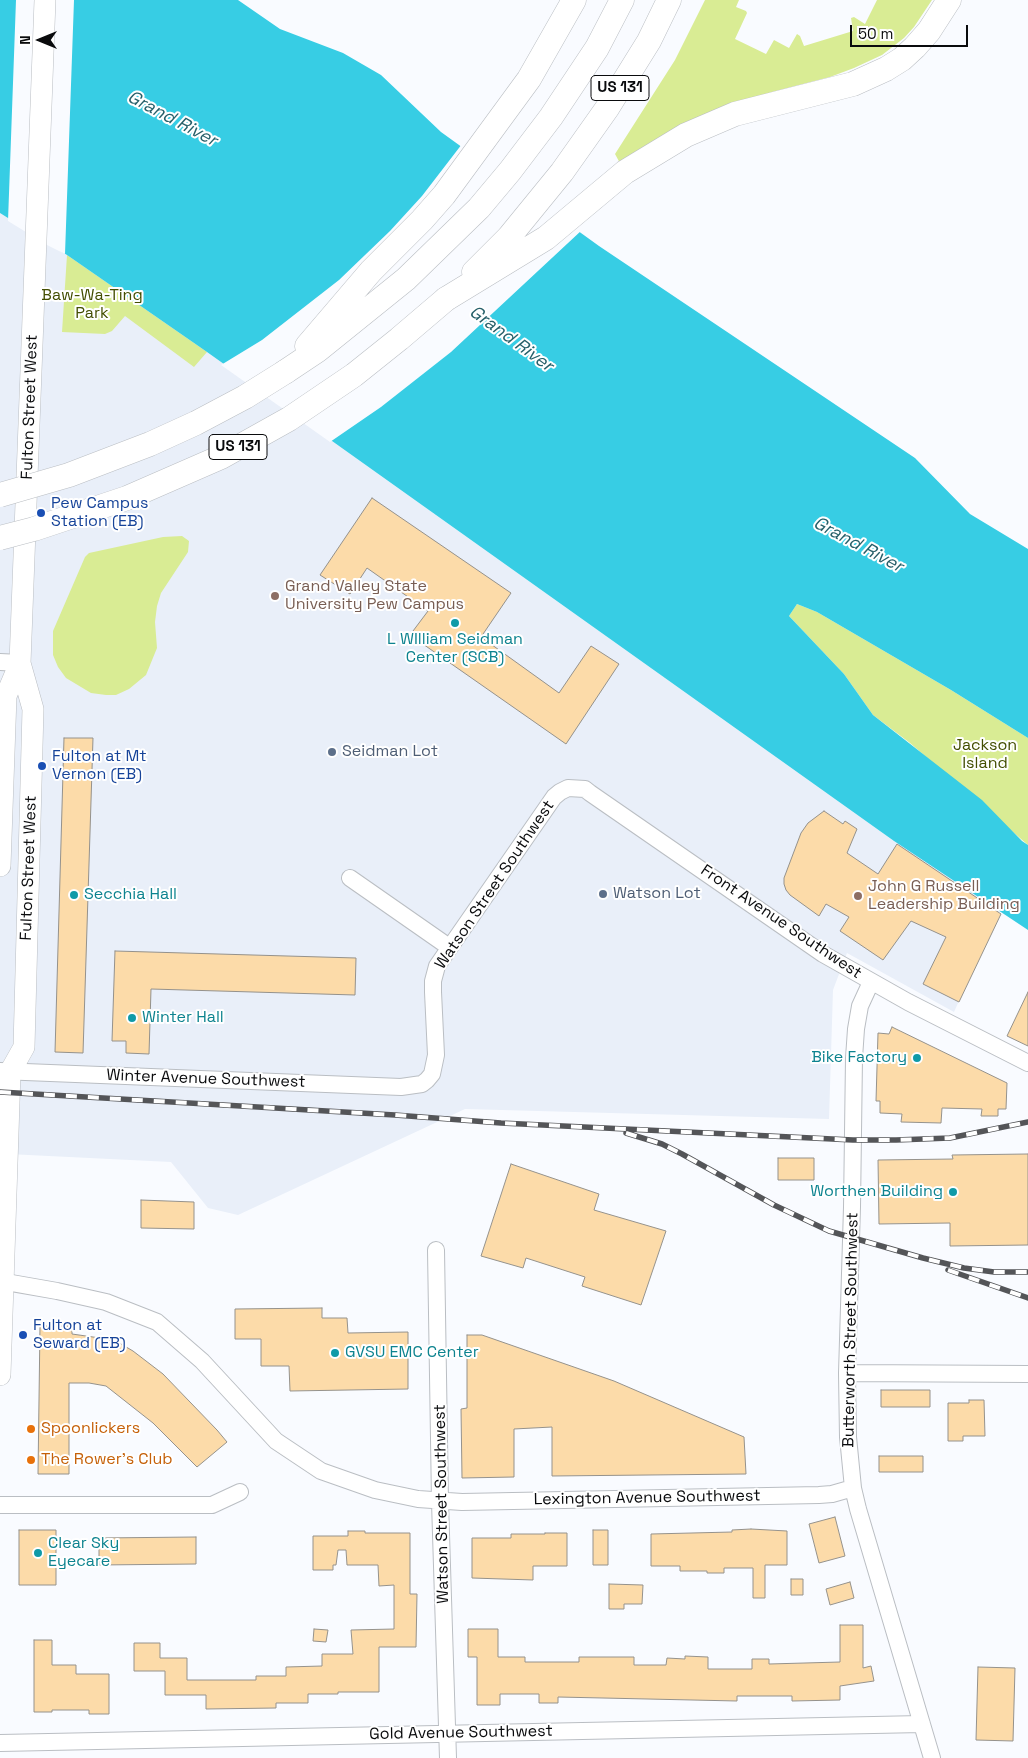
<!DOCTYPE html>
<html>
<head>
<meta charset="utf-8">
<style>
  body { margin:0 }
  #map { position:relative; width:1028px; height:1758px; overflow:hidden; background:#f9fbff; font-family:"Space Grotesk",sans-serif }
  canvas { display:block }
  .north { position:absolute; left:15px; top:15px; width:50px; height:50px; -webkit-text-stroke:4px #fff; paint-order:stroke; rotate:270deg; font-size:14px; font-weight:700; line-height:20px; text-align:center; color:#0a0b0d }
  .north::after { content:''; display:block; margin:auto; width:18px; height:22px; background:#0a0b0d; clip-path:polygon(50% 0,100% 100%,50% 72%,0 100%) }
  .scale { position:absolute; left:850px; top:25px; width:118px; height:22px; box-sizing:border-box; border:2px solid #0a0b0d; border-top:0; padding-left:6px; font-size:15px; line-height:18px; white-space:nowrap; color:#0a0b0d; -webkit-text-stroke:4px #fff; paint-order:stroke }
</style>
</head>
<body>
<div id="map">
<canvas width="1028" height="1758"></canvas>
<div class="north">N</div>
<div class="scale">50 m</div>
</div>
<script>
const ctx = document.querySelector('canvas').getContext('2d');
ctx.lineJoin = 'round';
function fill(path, color) {
  ctx.fillStyle = color;
  ctx.fill(path, 'evenodd');
}
function shape(rows) {
  const path = new Path2D();
  for (const r of rows) {
    path.moveTo(r[0], r[1]);
    for (let i = 2; i < r.length; i += 2) path.lineTo(r[i], r[i + 1]);
  }
  return path;
}
function strokePath(path, color, width, dash) {
  ctx.strokeStyle = color;
  ctx.lineWidth = width;
  ctx.lineCap = dash ? 'butt' : 'round';
  ctx.setLineDash(dash || []);
  ctx.stroke(path);
}
function drawText(font, color, halo, rows, align = 'center') {
  ctx.font = font + ' "Space Grotesk",sans-serif';
  ctx.lineWidth = 4;
  ctx.setLineDash([]);
  ctx.textBaseline = 'middle';
  ctx.strokeStyle = halo;
  ctx.fillStyle = color;
  for (const [text, x, y, turn = 0] of rows) {
    ctx.save();
    ctx.translate(x, y);
    ctx.rotate((+turn || 0) * Math.PI / 180);
    ctx.textAlign = isNaN(turn) ? turn : align;
    if (halo) ctx.strokeText(text, 0, 0);
    ctx.fillText(text, 0, 0);
    ctx.restore();
  }
}
const built = shape([
  [0,213,67,255,207,352,894,841,1000,910,954,1012,847,953,833,990,829,1119,465,1109,238,1215,208,1208,171,1162,8,1154,0,1229]
]);
const green = shape([
  [705,0,739,0,736,7,746,11,747,13,735,39,766,54,774,40,789,48,797,34,800,36,804,46,853,31,851,18,854,17,865,24,877,0,932,0,914,27,904,38,882,55,854,68,830,77,772,92,722,108,621,165,615,154,675,60],
  [67,255,207,352,194,367,125,316,112,331,105,334,62,332],
  [182,536,189,541,188,552,161,593,157,606,155,622,157,648,146,675,129,689,116,695,106,695,91,693,66,678,58,667,53,655,53,631,85,557,89,553,163,537],
  [797,604,817,612,951,690,1028,738,1028,845,910,743,873,715,844,674,789,616]
]);
const water = shape([
  [0,0,238,0,280,29,343,53,381,75,441,132,599,246,915,458,970,514,1028,549,1028,738,951,690,817,612,797,604,789,616,844,674,873,715,982,800,1022,841,1028,845,1028,930,894,841,207,352,67,255,0,213]
]);
const pier = shape([
  [16,0,74,0,65,254,47,245,8,221],
  [462,144,582,230,451,352,381,407,330,442,221,365,262,340,339,280,390,231,422,196]
]);
const building = shape([
  [372,498,511,593,481,637,559,693,591,646,619,664,566,744,410,635,428,611,367,568,350,594,320,575,372,498],
  [64,738,93,738,83,1053,55,1052,64,738],
  [824,811,843,824,845,821,857,829,847,853,878,874,897,844,1001,914,959,1002,923,984,946,937,911,921,883,960,840,931,849,917,826,904,819,916,790,895,786,890,784,884,784,878,801,833,808,823,824,811],
  [115,951,356,958,355,995,151,989,149,1054,126,1053,126,1041,112,1041,115,951],
  [1028,992,1028,1046,1007,1036,1028,992],
  [892,1027,1007,1083,1006,1109,998,1109,998,1116,981,1116,982,1109,942,1108,941,1123,901,1122,902,1114,880,1113,880,1101,876,1101,878,1033,889,1034,892,1027],
  [1028,1154,1028,1245,950,1246,950,1223,879,1224,878,1160,953,1159,952,1155,1028,1154],
  [778,1158,814,1158,814,1180,778,1180,778,1158],
  [511,1164,599,1194,594,1210,666,1231,641,1305,582,1286,585,1277,526,1258,523,1268,481,1256,511,1164],
  [141,1200,194,1202,194,1229,141,1228,141,1200],
  [322,1308,322,1318,347,1318,348,1333,408,1332,408,1389,290,1391,289,1366,261,1366,261,1339,235,1339,235,1309,322,1308],
  [40,1326,72,1326,72,1334,107,1339,121,1344,133,1351,163,1374,217,1430,227,1442,197,1467,153,1423,106,1386,89,1383,69,1383,69,1474,38,1474,40,1326],
  [467,1335,482,1335,614,1381,744,1437,746,1474,552,1476,552,1427,514,1429,514,1477,462,1478,461,1409,467,1408,467,1335],
  [881,1390,930,1390,930,1407,881,1407,881,1390],
  [969,1400,984,1400,985,1436,963,1436,963,1441,948,1441,948,1403,969,1403,969,1400],
  [879,1456,923,1456,923,1472,879,1472,879,1456],
  [835,1517,845,1556,819,1563,809,1524,835,1517],
  [751,1529,787,1531,787,1565,765,1565,765,1598,753,1598,753,1568,724,1568,724,1573,707,1573,707,1571,680,1571,680,1566,651,1566,651,1534,732,1532,732,1530,751,1529],
  [19,1530,56,1530,56,1585,19,1585,19,1530],
  [593,1530,608,1530,608,1565,593,1565,593,1530],
  [348,1531,365,1531,365,1533,410,1533,410,1594,417,1594,416,1647,379,1647,379,1692,338,1692,338,1694,308,1694,308,1703,276,1703,276,1708,206,1709,206,1695,165,1695,165,1671,134,1671,134,1643,160,1643,160,1658,187,1658,187,1680,256,1680,256,1676,286,1676,286,1667,322,1666,322,1654,353,1654,351,1630,394,1629,394,1585,379,1586,378,1565,347,1565,346,1550,338,1550,336,1565,333,1565,333,1570,313,1570,313,1536,348,1536,348,1531],
  [545,1533,567,1533,567,1566,533,1566,533,1580,472,1578,472,1538,511,1538,511,1534,545,1534,545,1533],
  [196,1537,196,1564,99,1565,99,1538,196,1537],
  [791,1579,803,1579,803,1595,791,1595,791,1579],
  [850,1582,854,1598,830,1605,826,1589,850,1582],
  [609,1584,643,1585,642,1604,624,1604,624,1609,609,1609,609,1584],
  [840,1625,863,1625,863,1668,871,1666,874,1681,840,1686,840,1700,792,1701,792,1696,737,1696,737,1701,558,1697,558,1703,539,1703,539,1694,500,1694,500,1705,477,1705,477,1657,468,1657,468,1629,498,1629,498,1657,525,1657,525,1662,579,1662,579,1657,634,1657,634,1665,666,1665,667,1658,685,1659,685,1656,708,1657,708,1669,752,1669,752,1659,769,1659,769,1664,840,1662,840,1625],
  [314,1629,328,1630,326,1642,313,1641,314,1629],
  [34,1640,52,1640,52,1665,76,1665,76,1674,109,1674,109,1714,89,1714,89,1710,52,1710,52,1712,34,1712,34,1640],
  [978,1667,1015,1668,1013,1741,976,1740,978,1667]
]);
const minor = shape([
  [0,662,20,663],
  [350,878,449,947],
  [871,982,860,1006,856,1029,854,1058,852,1207,847,1373,848,1437,853,1488,858,1509,932,1758],
  [0,1071,401,1087,422,1084,427,1080,432,1074,436,1055,433,992,433,981,437,966,554,797,560,792,568,788,585,789,590,793,823,954,908,1002,1028,1063],
  [436,1250,440,1502,448,1758],
  [0,1281,57,1291,106,1302,157,1322,202,1361,276,1441,321,1471,375,1490,418,1499,462,1502,819,1495,832,1494,853,1488],
  [847,1373,1028,1374],
  [0,1505,212,1505,240,1492],
  [0,1743,922,1724]
]);
const major = shape([
  [0,866,6,696,20,663],
  [0,1375,10,1072,24,1047,33,709,20,663,45,0]
]);
const highway = shape([
  [474,272,509,237,562,172,608,107,649,41,669,0],
  [446,299,546,238,625,172,686,135,735,114,853,84,886,69,902,59,915,47,929,31,949,0],
  [307,346,371,271,422,220,444,195,529,79,574,0],
  [285,372,318,350,406,279,479,208,510,171,551,117,597,48,622,0]
]);
const rail = shape([
  [0,1092,395,1115,501,1123,853,1140,896,1140,950,1138,1028,1122],
  [626,1133,662,1144,682,1154,774,1205,829,1231,923,1258,964,1268,994,1272,1028,1272],
  [948,1270,1028,1298]
]);
const highwayBridge = shape([
  [0,495,69,475,150,444,196,423,245,397,285,372],
  [0,538,34,529,127,498,221,457,289,419,354,375,399,339,446,299]
]);
const markers = [
  [41,513,5,"#1a4fb4"],
  [275,596,5,"#8d6e63"],
  [455,623,5,"#0f9aa8"],
  [332,752,5,"#5c6f8a"],
  [42,766,5,"#1a4fb4"],
  [603,894,5,"#5c6f8a"],
  [74,895,5,"#0f9aa8"],
  [858,896,5,"#8d6e63"],
  [132,1018,5,"#0f9aa8"],
  [917,1058,5,"#0f9aa8"],
  [953,1192,5,"#0f9aa8"],
  [23,1335,5,"#1a4fb4"],
  [335,1353,5,"#0f9aa8"],
  [31,1429,5,"#e8710a"],
  [31,1460,5,"#e8710a"],
  [38,1553,5,"#0f9aa8"]
];
const shields = [
  [620,88,58],
  [238,447,58]
];
const shieldNames = [
  ["US 131",620,88],
  ["US 131",238,447]
];
const parkNames = [
  ["Baw-Wa-Ting",92,296],
  ["Park",92,314],
  ["Jackson",985,746],
  ["Island",985,764]
];
const streetNames = [
  ["Fulton Street West",30,407,-88],
  ["Fulton Street West",29,868,-88],
  ["Watson Street Southwest",495,885,-56],
  ["Front Avenue Southwest",781,922,34],
  ["Winter Avenue Southwest",206,1079,2],
  ["Butterworth Street Southwest",851,1330,-89],
  ["Lexington Avenue Southwest",647,1498,-1],
  ["Watson Street Southwest",442,1504,-91],
  ["Gold Avenue Southwest",461,1733,-1]
];
const transitNames = [
  ["Pew Campus",51,504],
  ["Station (EB)",51,522],
  ["Fulton at Mt",52,757],
  ["Vernon (EB)",52,775],
  ["Fulton at",33,1326],
  ["Seward (EB)",33,1344]
];
const educationNames = [
  ["Grand Valley State",285,587],
  ["University Pew Campus",285,605],
  ["John G Russell",868,887],
  ["Leadership Building",868,905]
];
const cultureNames = [
  ["L WIlliam Seidman",455,640,"center"],
  ["Center (SCB)",455,658,"center"],
  ["Secchia Hall",84,895],
  ["Winter Hall",142,1018],
  ["Bike Factory",907,1058,"right"],
  ["Worthen Building",943,1192,"right"],
  ["GVSU EMC Center",345,1353],
  ["Clear Sky",48,1544],
  ["Eyecare",48,1562]
];
const serviceNames = [
  ["Seidman Lot",342,752],
  ["Watson Lot",613,894]
];
const foodNames = [
  ["Spoonlickers",41,1429],
  ["The Rower's Club",41,1460]
];
const waterNames = [
  ["Grand River",172,119,28],
  ["Grand River",511,339,36],
  ["Grand River",858,545,28]
];
fill(built, '#e9eff9');
fill(green, '#d9ec94');
fill(water, '#37cde4');
fill(pier, '#f9fbff');
fill(building, '#fcdba9');
strokePath(building, '#95928c', 1);
strokePath(minor, '#babec3', 18);
strokePath(major, '#babec3', 22);
strokePath(highway, '#babec3', 25);
strokePath(minor, '#fff', 16);
strokePath(major, '#fff', 21);
strokePath(highway, '#fff', 24);
strokePath(rail, '#545558', 5.5);
strokePath(rail, '#fff', 4, [11]);
strokePath(highwayBridge, '#babec3', 25, []);
strokePath(highwayBridge, '#fff', 24);
for (const [x, y, r, color] of markers) {
  const dot = new Path2D();
  dot.arc(x, y, r, 0, 2 * Math.PI);
  ctx.fillStyle = color;
  ctx.fill(dot);
  strokePath(dot, '#fff', 2);
}
for (const [x, y, w] of shields) {
  const box = new Path2D();
  box.roundRect(x - w / 2, y - 12.5, w, 25, 4);
  ctx.fillStyle = '#fff';
  ctx.fill(box);
  strokePath(box, '#0a0b0d', 1);
}
drawText('bold 15px', '#0a0b0d', null, shieldNames);
drawText('16px', '#434e02', '#fff', parkNames);
drawText('16px', '#0a0b0d', '#fff', streetNames);
drawText('16px', '#164399', '#fff', transitNames, 'left');
drawText('16px', '#785e54', '#fff', educationNames, 'left');
drawText('16px', '#0d838f', '#fff', cultureNames, 'left');
drawText('16px', '#4e5e75', '#fff', serviceNames, 'left');
drawText('16px', '#c56008', '#fff', foodNames, 'left');
drawText('italic 18px', '#27606a', '#fff', waterNames);
</script>
</body>
</html>
